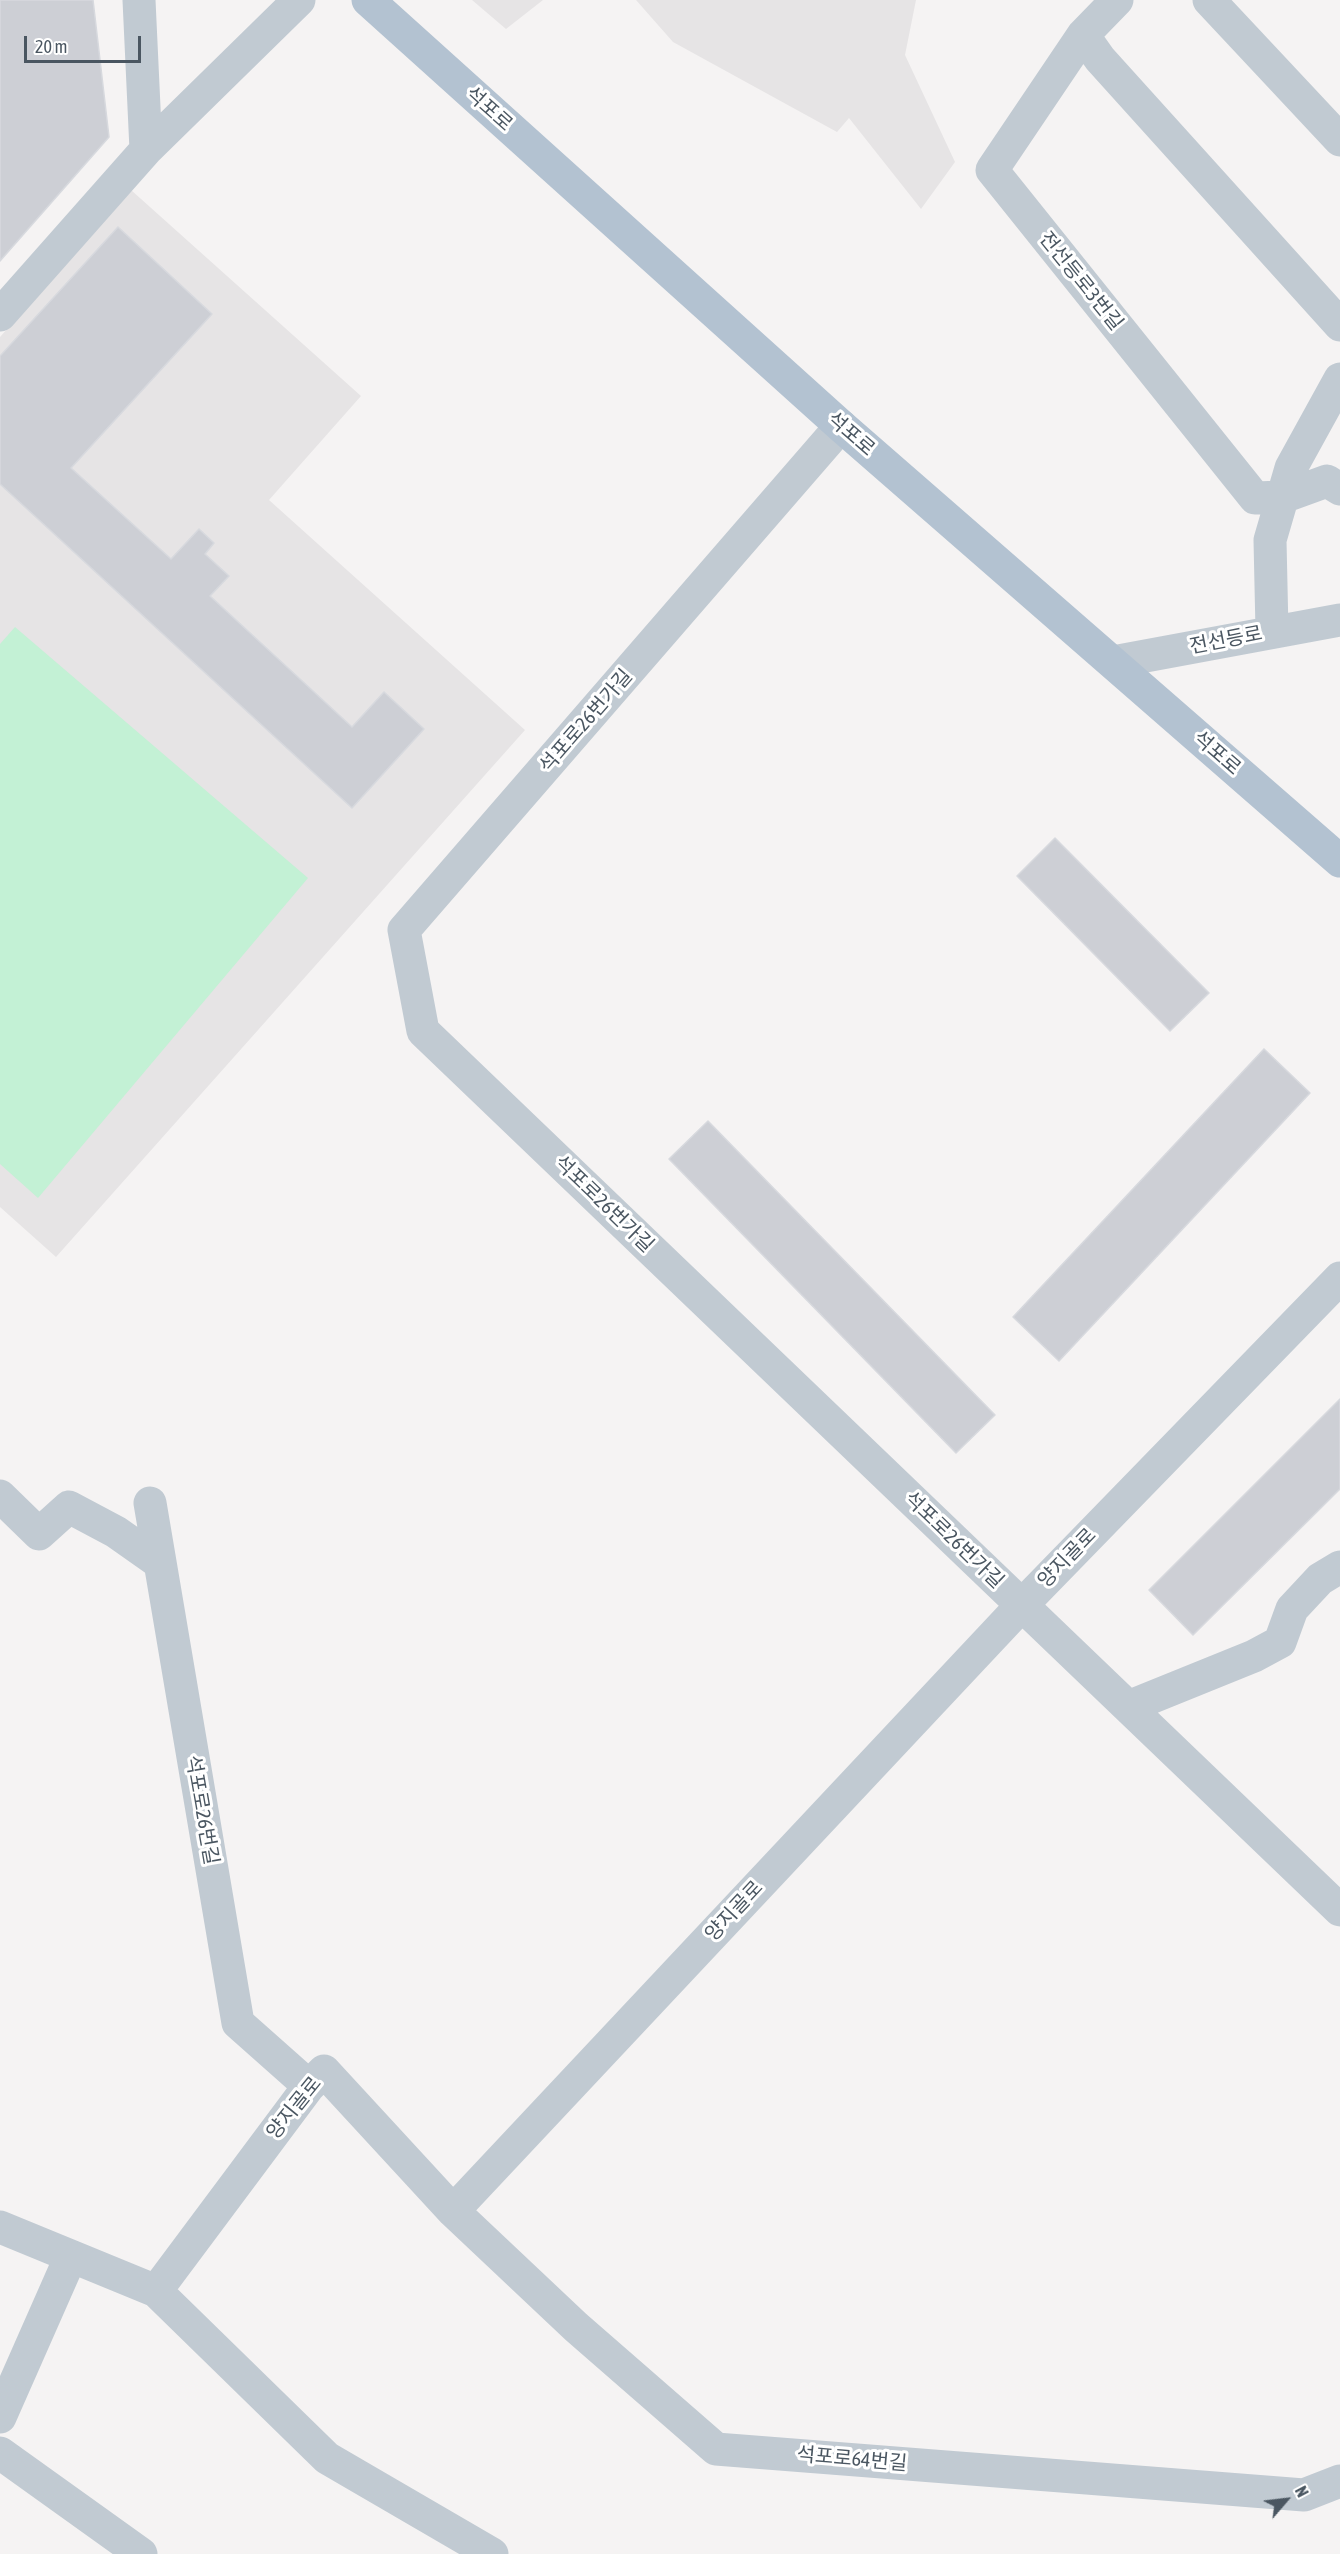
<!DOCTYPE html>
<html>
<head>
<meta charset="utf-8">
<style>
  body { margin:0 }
  #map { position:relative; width:1340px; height:2554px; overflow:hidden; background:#f5f3f3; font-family:"Asap Condensed",sans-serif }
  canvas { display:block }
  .north { position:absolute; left:1256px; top:2470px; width:60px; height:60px; -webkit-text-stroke:4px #fff; paint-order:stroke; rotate:62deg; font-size:16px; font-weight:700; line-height:24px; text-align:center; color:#4a5661 }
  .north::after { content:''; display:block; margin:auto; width:21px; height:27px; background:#4a5661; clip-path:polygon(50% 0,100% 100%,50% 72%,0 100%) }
  .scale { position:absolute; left:24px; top:36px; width:117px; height:27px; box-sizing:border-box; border:3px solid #4a5661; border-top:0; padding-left:8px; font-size:18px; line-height:21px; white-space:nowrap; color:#4a5661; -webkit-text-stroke:4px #fff; paint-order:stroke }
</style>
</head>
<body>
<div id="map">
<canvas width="1340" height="2554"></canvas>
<div class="north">N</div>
<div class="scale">20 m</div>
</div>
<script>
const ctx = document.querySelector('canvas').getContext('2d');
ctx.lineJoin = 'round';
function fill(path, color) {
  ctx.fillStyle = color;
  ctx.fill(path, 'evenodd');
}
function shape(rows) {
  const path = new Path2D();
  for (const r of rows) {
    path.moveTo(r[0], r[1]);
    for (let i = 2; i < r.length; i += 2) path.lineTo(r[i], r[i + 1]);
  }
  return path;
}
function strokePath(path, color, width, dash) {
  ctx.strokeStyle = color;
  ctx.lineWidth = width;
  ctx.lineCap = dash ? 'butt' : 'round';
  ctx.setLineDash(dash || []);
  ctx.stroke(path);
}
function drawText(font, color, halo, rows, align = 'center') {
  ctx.font = font + ' "Asap Condensed","Noto Sans KR",sans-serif';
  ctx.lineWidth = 6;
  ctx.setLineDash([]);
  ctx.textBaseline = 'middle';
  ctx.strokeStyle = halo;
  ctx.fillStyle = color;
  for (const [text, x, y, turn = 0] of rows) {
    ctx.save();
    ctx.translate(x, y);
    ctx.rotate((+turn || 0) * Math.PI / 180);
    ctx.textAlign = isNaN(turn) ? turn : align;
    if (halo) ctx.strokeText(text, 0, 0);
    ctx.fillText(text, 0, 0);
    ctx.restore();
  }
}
const education = shape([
  [472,0,543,0,506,29],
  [636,0,916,0,905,55,955,162,921,209,849,118,837,132,673,42],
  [131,190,361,396,269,500,525,730,56,1257,0,1207,0,337]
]);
const green = shape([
  [15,627,308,878,38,1198,0,1164,0,644]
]);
const building = shape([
  [0,0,93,0,109,137,0,261,0,0],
  [118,227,212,314,71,468,171,559,199,529,214,543,205,554,229,576,210,596,352,727,384,692,424,729,352,808,0,484,0,356,118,227],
  [1055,838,1209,993,1170,1031,1017,876,1055,838],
  [1264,1049,1310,1093,1059,1361,1013,1317,1264,1049],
  [708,1121,995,1415,956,1453,669,1159,708,1121],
  [1340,1399,1340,1489,1193,1635,1149,1590,1340,1399]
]);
const minor = shape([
  [139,0,146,150],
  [1117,0,1083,35,992,170,1255,498,1283,497,1327,481,1340,489],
  [1209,0,1340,140],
  [1083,35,1100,59,1340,325],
  [0,315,146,150,299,0],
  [841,426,404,930,423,1031,1340,1910],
  [1272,631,1270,540,1291,468,1340,379],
  [1113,662,1340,620],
  [0,1496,39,1534,69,1507,116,1532,160,1563],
  [150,1503,238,2023,309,2086],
  [1128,1707,1254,1656,1280,1642,1292,1609,1320,1579,1340,1567],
  [453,2211,1022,1605,1340,1278],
  [0,2227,156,2291,309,2086,324,2071,453,2211,576,2327,716,2449,1304,2495,1340,2481],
  [156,2291,327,2458,492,2554],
  [0,2417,71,2256],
  [0,2453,141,2554]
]);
const major = shape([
  [368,0,841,426,1340,861]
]);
const streetNames = [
  ["석포로",489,109,42],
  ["전선등로3번길",1081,281,51],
  ["석포로",851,434,41],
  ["전선등로",1226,640,-11],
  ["석포로26번가길",586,721,-49],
  ["석포로",1217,753,41],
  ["석포로26번가길",604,1204,44],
  ["석포로26번가길",954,1540,44],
  ["양지골로",1067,1558,-46],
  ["석포로26번길",202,1810,80],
  ["양지골로",734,1911,-47],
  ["양지골로",294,2108,-51],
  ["석포로64번길",852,2459,5]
];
fill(education, '#e6e4e5');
fill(green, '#c3f1d5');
fill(building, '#cdcfd5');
strokePath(building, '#d7d9de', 1.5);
strokePath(minor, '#c1cad2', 33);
strokePath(major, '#b3c2d1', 33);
drawText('20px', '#4a5661', '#fff', streetNames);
</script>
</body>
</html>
